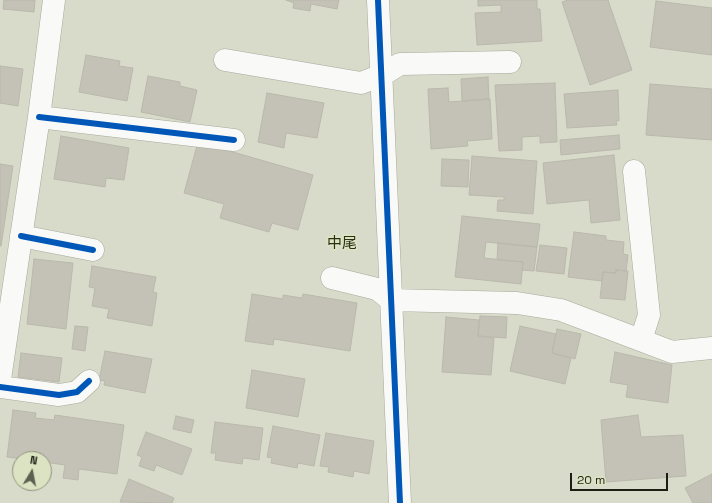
<!DOCTYPE html>
<html>
<head>
<meta charset="utf-8">
<style>
  body { margin:0 }
  #map { position:relative; width:712px; height:503px; overflow:hidden; background:#d8dbca; font-family:"Space Grotesk",sans-serif }
  canvas { display:block }
  .north { position:absolute; left:12px; top:451px; width:40px; height:40px; box-sizing:border-box; background:#dce3c2; border:1px solid #8f947c; border-radius:50%; rotate:10deg; font-size:11px; font-weight:700; line-height:16px; text-align:center; color:#1c1e12 }
  .north::after { content:''; display:block; margin:auto; width:14px; height:18px; background:#5e6052; clip-path:polygon(50% 0,100% 100%,50% 72%,0 100%) }
  .scale { position:absolute; left:570px; top:473px; width:98px; height:18px; box-sizing:border-box; border:2px solid #1c1e12; border-top:0; padding-left:5px; font-size:12px; line-height:14px; white-space:nowrap; color:#1c1e12; -webkit-text-stroke:3px #dce3c2; paint-order:stroke }
</style>
</head>
<body>
<div id="map">
<canvas width="712" height="503"></canvas>
<div class="north">N</div>
<div class="scale">20 m</div>
</div>
<script>
const ctx = document.querySelector('canvas').getContext('2d');
ctx.lineJoin = 'round';
function fill(path, color) {
  ctx.fillStyle = color;
  ctx.fill(path, 'evenodd');
}
function shape(rows) {
  const path = new Path2D();
  for (const r of rows) {
    path.moveTo(r[0], r[1]);
    for (let i = 2; i < r.length; i += 2) path.lineTo(r[i], r[i + 1]);
  }
  return path;
}
function strokePath(path, color, width, dash) {
  ctx.strokeStyle = color;
  ctx.lineWidth = width;
  ctx.lineCap = dash ? 'butt' : 'round';
  ctx.setLineDash(dash || []);
  ctx.stroke(path);
}
function drawText(font, color, halo, rows, align = 'center') {
  ctx.font = font + ' "Space Grotesk","Noto Sans JP",sans-serif';
  ctx.lineWidth = 3.5;
  ctx.setLineDash([]);
  ctx.textBaseline = 'middle';
  ctx.strokeStyle = halo;
  ctx.fillStyle = color;
  for (const [text, x, y, turn = 0] of rows) {
    ctx.save();
    ctx.translate(x, y);
    ctx.rotate((+turn || 0) * Math.PI / 180);
    ctx.textAlign = isNaN(turn) ? turn : align;
    if (halo) ctx.strokeText(text, 0, 0);
    ctx.fillText(text, 0, 0);
    ctx.restore();
  }
}
const building = shape([
  [4,0,35,0,34,12,3,9,4,0],
  [286,0,339,0,337,9,311,4,310,11,293,8,294,3,286,0],
  [478,0,537,0,537,9,540,9,542,41,477,45,475,13,501,12,501,5,478,6,478,0],
  [568,0,608,0,632,70,590,85,562,2,568,0],
  [656,1,712,8,712,55,650,47,656,1],
  [86,55,120,61,119,66,133,68,127,101,79,92,86,55],
  [0,66,23,69,18,106,0,103,0,66],
  [148,76,180,82,180,86,197,90,190,122,141,112,148,76],
  [488,77,489,99,462,101,461,79,488,77],
  [555,83,557,142,540,143,540,136,522,137,522,150,499,151,495,85,555,83],
  [650,84,712,89,712,140,646,135,650,84],
  [448,88,449,102,490,99,492,139,467,141,468,146,431,149,428,89,448,88],
  [618,90,619,121,616,120,617,125,567,128,564,94,618,90],
  [267,93,324,103,317,138,286,133,284,148,258,142,267,93],
  [619,135,620,149,561,155,560,140,619,135],
  [61,136,129,148,124,180,106,178,105,187,54,179,61,136],
  [198,142,313,175,298,230,272,223,269,232,220,218,224,204,184,193,198,142],
  [614,155,620,220,591,223,589,200,547,204,543,163,614,155],
  [472,156,537,161,533,214,497,211,498,200,504,200,504,197,469,195,472,156],
  [442,159,469,160,468,187,441,186,442,159],
  [0,164,13,166,1,246,0,246,0,164],
  [462,216,540,224,537,247,486,242,484,258,523,262,521,284,455,277,462,216],
  [574,232,606,236,606,240,624,242,623,254,628,255,626,271,616,270,616,273,603,272,602,281,568,277,574,232],
  [498,243,537,247,534,271,522,270,523,262,497,260,498,243],
  [540,245,567,248,564,274,536,271,540,245],
  [34,259,73,263,66,329,27,324,34,259],
  [92,266,156,277,153,292,157,293,152,326,107,318,109,309,92,306,95,288,89,287,92,266],
  [616,270,628,271,625,300,600,298,603,272,616,273,616,270],
  [252,294,283,299,283,295,302,298,303,294,357,303,350,351,274,339,273,345,245,341,252,294],
  [480,316,507,317,506,338,478,336,480,316],
  [446,317,479,320,478,336,494,338,491,375,442,372,446,317],
  [75,326,88,327,85,351,72,349,75,326],
  [520,326,556,334,552,353,571,358,565,384,510,371,520,326],
  [557,329,581,334,575,359,552,353,557,329],
  [105,351,152,359,145,393,104,385,105,381,99,380,105,351],
  [615,352,672,365,668,403,626,397,628,385,610,382,615,352],
  [21,353,62,358,59,382,18,377,21,353],
  [252,370,305,379,298,417,246,408,252,370],
  [13,410,36,413,35,418,54,420,55,415,124,425,117,474,79,469,78,480,63,478,65,465,44,462,44,459,24,459,7,457,13,410],
  [638,415,641,437,683,435,686,476,606,482,601,420,638,415],
  [176,416,194,420,191,433,173,429,176,416],
  [215,422,263,428,259,460,243,458,242,464,215,460,216,453,211,453,215,422],
  [273,426,320,435,314,466,298,463,297,468,271,463,272,458,267,457,273,426],
  [146,432,192,449,182,475,156,465,154,471,139,466,142,457,137,455,146,432],
  [326,433,374,441,369,474,354,471,353,477,328,472,329,467,320,466,326,433],
  [712,474,712,503,693,503,685,488,712,474],
  [129,479,174,498,172,503,120,502,129,479]
]);
const minor = shape([
  [378,0,400,503],
  [225,60,361,83,382,75,400,64,510,62],
  [39,117,234,140],
  [634,171,649,315,641,340],
  [21,236,93,250],
  [332,278,377,289,391,300,517,303,561,310,672,352,712,348],
  [0,379,39,117,54,0],
  [0,387,59,395,77,392,89,381]
]);
const cycleway = shape([
  [378,0,400,503],
  [39,117,234,140],
  [21,236,93,250],
  [0,387,59,395,77,392,89,381]
]);
const quarterNames = [
  ["中尾",342,244]
];
fill(building, '#c4c2b6');
strokePath(building, '#bab8ab', 1);
strokePath(minor, '#a6a89b', 23);
strokePath(minor, '#f9faf7', 22);
strokePath(cycleway, '#0057b8', 6);
drawText('15px', '#2b2f14', '#dce3c2', quarterNames);
</script>
</body>
</html>
